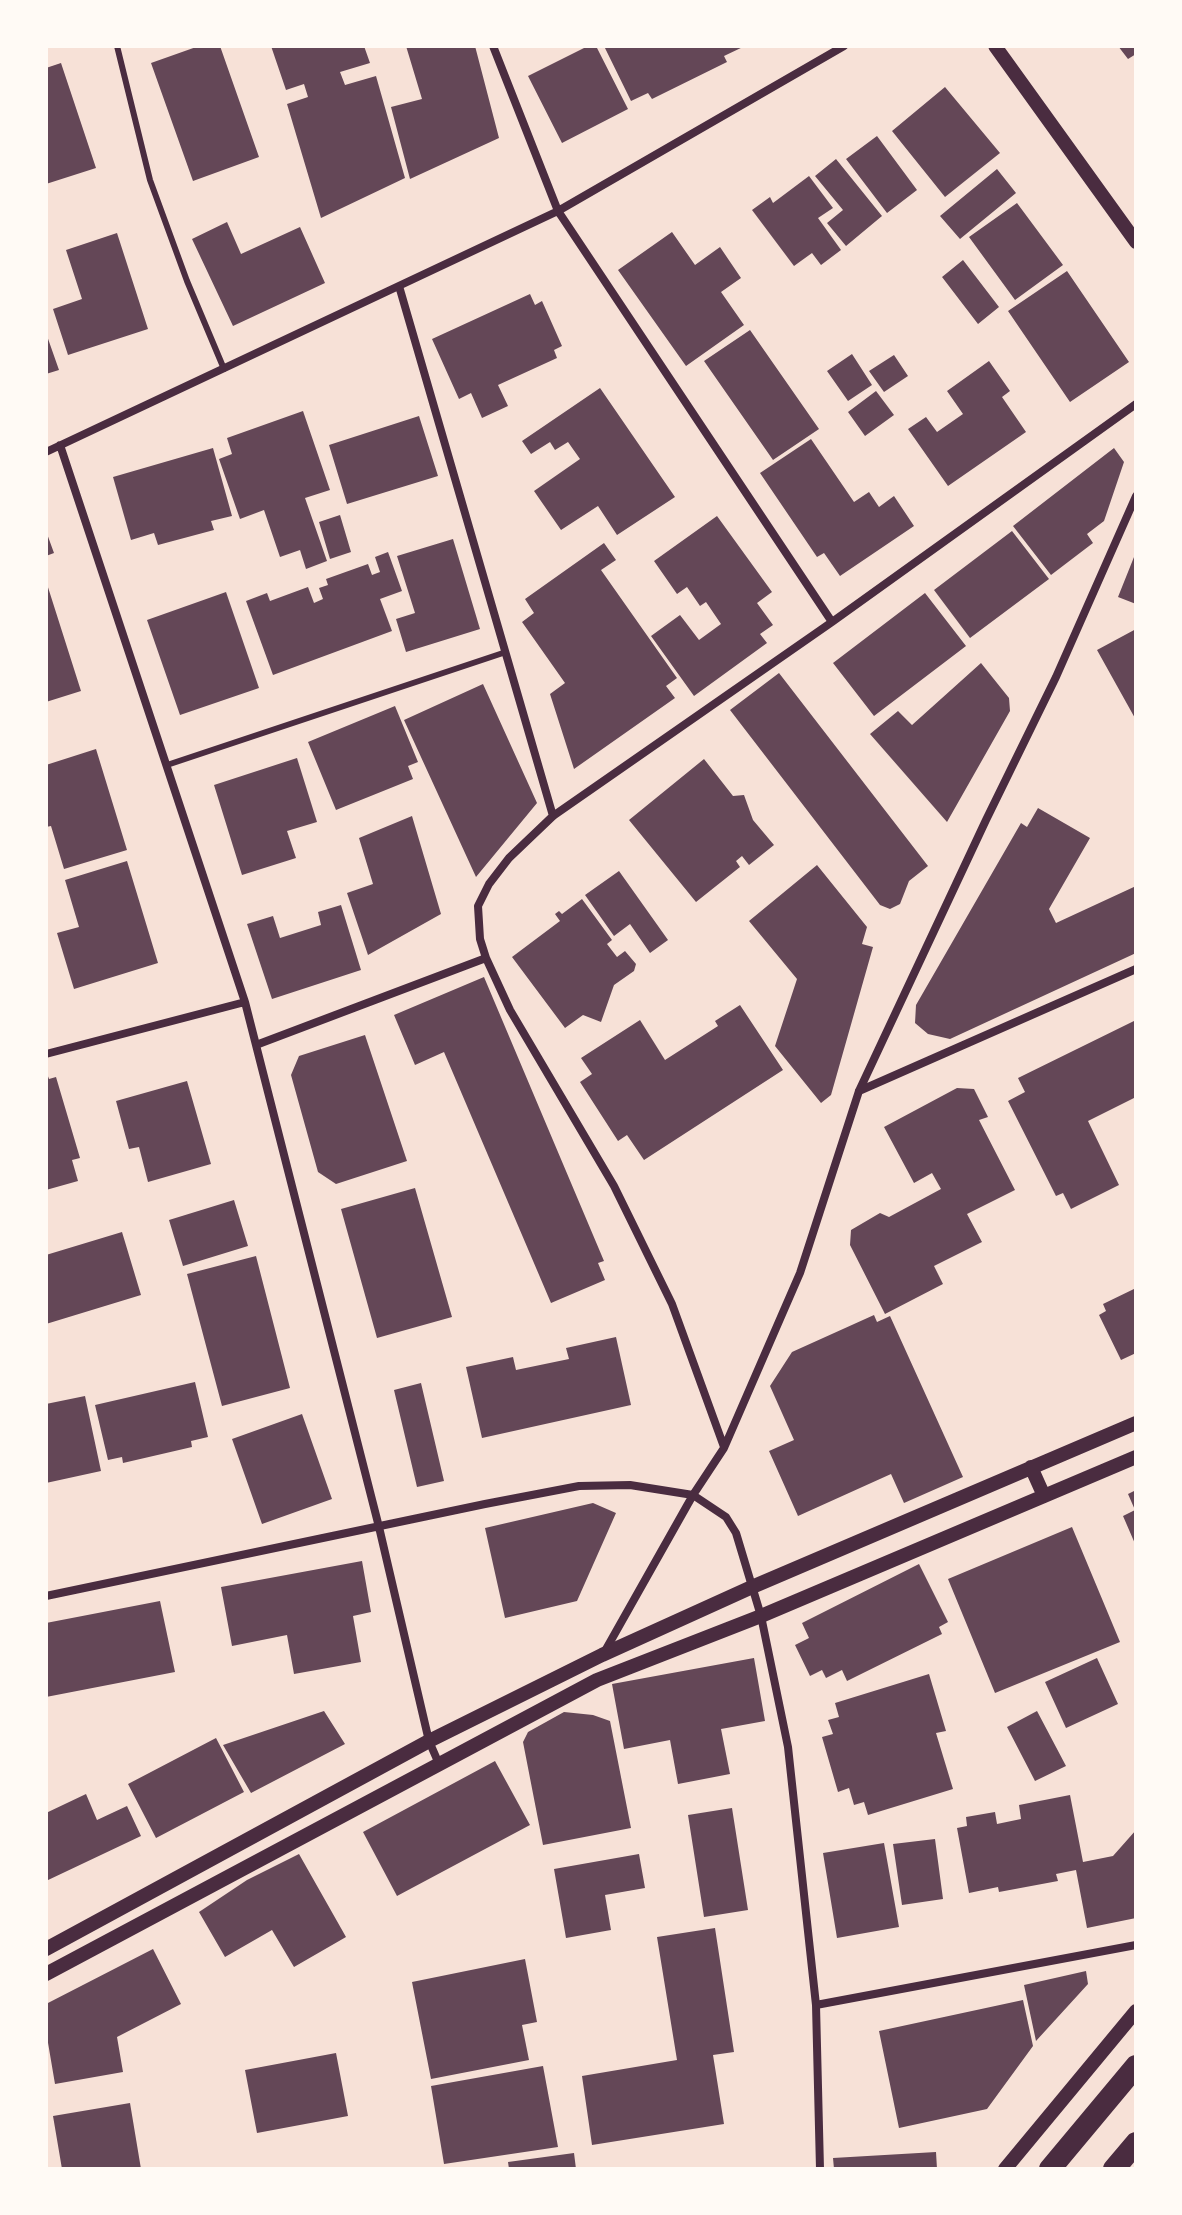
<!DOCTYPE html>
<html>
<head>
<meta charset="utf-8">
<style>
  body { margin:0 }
  #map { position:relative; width:1182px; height:2215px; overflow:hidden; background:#f7e1d7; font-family:"IBM Plex Serif",serif }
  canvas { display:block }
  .frame { position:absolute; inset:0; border:48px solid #fffaf5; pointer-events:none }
</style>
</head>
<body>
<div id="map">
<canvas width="1182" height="2215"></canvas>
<div class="frame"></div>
</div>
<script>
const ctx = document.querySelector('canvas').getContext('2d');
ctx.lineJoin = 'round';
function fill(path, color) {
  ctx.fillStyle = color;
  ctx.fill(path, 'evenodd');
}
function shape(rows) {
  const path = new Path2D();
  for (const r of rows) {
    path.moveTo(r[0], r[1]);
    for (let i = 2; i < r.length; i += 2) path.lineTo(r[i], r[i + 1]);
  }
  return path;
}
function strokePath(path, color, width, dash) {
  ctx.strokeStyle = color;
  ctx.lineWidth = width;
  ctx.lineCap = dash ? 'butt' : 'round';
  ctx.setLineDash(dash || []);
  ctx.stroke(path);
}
const building = shape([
  [199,46,220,46,259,157,193,181,151,63],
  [271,46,364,46,370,63,340,72,345,85,376,76,405,178,321,218,287,104,308,97,304,84,286,90],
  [406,46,475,46,499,138,410,179,391,107,422,99],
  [588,46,596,46,628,109,562,143,528,76],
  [604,46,745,46,724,56,727,62,652,99,648,93,631,101],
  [1118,46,1136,46,1136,54,1128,59],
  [61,63,96,168,46,184,46,68],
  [945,87,1000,153,945,197,892,131],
  [877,136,917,190,887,213,846,159],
  [836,159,882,216,846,246,827,223,843,210,815,176],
  [997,169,1016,193,960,239,940,216],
  [809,176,833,208,818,218,841,250,821,265,812,253,794,266,752,210,770,197,773,203],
  [1017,203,1063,265,1015,300,969,237],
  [227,222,241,254,300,227,325,283,233,326,192,239],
  [672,232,695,265,720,247,741,278,721,292,744,325,686,366,618,270],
  [117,233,148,329,68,355,53,309,82,299,66,250],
  [963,260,999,307,978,324,942,277],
  [1067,271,1129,362,1070,402,1008,311],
  [530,294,535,305,542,301,562,346,554,350,557,358,498,385,508,406,482,418,471,393,459,399,432,339],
  [750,330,819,429,773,460,704,361],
  [46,333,59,370,46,374],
  [852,354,872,385,848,401,827,371],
  [894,355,908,376,884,392,869,371],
  [989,361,1010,391,1002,397,1026,432,948,486,908,429,926,417,937,432,963,414,947,391],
  [600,388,675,497,617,535,598,506,561,530,534,491,580,459,568,442,555,450,550,442,531,454,522,441],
  [876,391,894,415,865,436,848,412],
  [303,411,330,490,305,498,327,561,306,569,300,550,280,557,264,510,240,519,219,459,232,454,227,438],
  [419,416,438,476,347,504,329,445],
  [811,439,854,502,869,492,879,507,894,496,914,526,840,576,824,553,817,557,760,473],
  [213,448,232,516,211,521,214,530,158,545,154,533,131,540,113,477],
  [1114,448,1124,462,1104,521,1087,534,1093,543,1051,575,1013,526],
  [340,515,351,552,330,559,319,522],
  [717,516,772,592,757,603,773,625,760,634,767,643,694,696,651,636,680,615,699,640,721,624,706,602,700,606,687,587,677,594,654,561],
  [46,531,54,553,46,556],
  [1012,531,1049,579,970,638,934,590],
  [453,539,480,629,406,652,396,619,415,613,397,556],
  [604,543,616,560,601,570,677,678,666,686,675,698,574,769,550,694,565,683,522,622,534,613,525,599],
  [388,552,402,591,380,599,392,631,273,675,246,601,267,593,270,601,308,587,314,603,323,599,319,588,328,585,326,579,368,564,372,575,380,572,375,557],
  [1136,552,1136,604,1118,597],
  [46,581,81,691,46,702],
  [226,592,259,688,180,715,147,620],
  [925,593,966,646,874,716,833,663],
  [1136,629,1136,720,1097,650],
  [981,663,1009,698,1010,711,947,822,870,734,898,711,912,725],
  [779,673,928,866,909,881,900,904,890,909,880,905,730,710],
  [483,684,537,803,476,877,404,720],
  [395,706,418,762,408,766,413,779,336,810,308,742],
  [96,749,127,850,64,869,51,826,46,827,46,765],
  [297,758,317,822,287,831,296,858,242,875,214,785],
  [704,759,733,796,744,795,753,820,774,845,749,865,742,856,736,861,740,867,696,902,629,820],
  [1038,808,1090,838,1049,909,1056,923,1136,886,1136,953,950,1039,928,1034,915,1023,916,1005,1021,823,1027,827],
  [412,816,441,914,368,955,347,893,373,884,359,838],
  [127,861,158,963,74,989,57,933,79,927,65,880],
  [817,865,867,927,862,944,873,947,831,1095,821,1103,775,1046,797,979,749,921],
  [619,871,668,940,650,953,630,924,614,936,585,895],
  [582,899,612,940,607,944,617,957,625,951,636,964,634,971,614,985,601,1022,583,1015,565,1028,512,957,560,921,555,914,559,911,562,914],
  [341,905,361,970,272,999,247,924,273,916,280,938,321,925,318,912],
  [484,977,604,1261,598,1263,605,1280,551,1303,444,1052,415,1065,394,1015],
  [740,1005,783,1070,644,1160,627,1135,618,1141,580,1082,592,1074,581,1058,640,1020,665,1060,718,1026,715,1021],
  [1136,1020,1136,1097,1088,1121,1119,1185,1071,1209,1063,1193,1056,1196,1008,1101,1025,1092,1018,1078],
  [365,1035,407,1161,336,1184,318,1172,291,1075,299,1056],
  [46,1071,49,1079,56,1077,80,1158,72,1160,78,1181,46,1190],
  [187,1081,211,1164,148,1182,139,1147,129,1149,116,1101],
  [957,1088,974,1089,988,1117,979,1120,1015,1190,967,1214,982,1242,934,1266,943,1284,885,1314,850,1245,851,1230,880,1213,889,1217,941,1189,932,1173,914,1183,884,1127],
  [415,1188,452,1317,377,1338,341,1209],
  [234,1200,248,1246,183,1266,169,1220],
  [122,1232,141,1295,46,1324,46,1255],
  [256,1256,290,1388,222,1406,187,1274],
  [1136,1288,1136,1353,1121,1360,1099,1315,1106,1311,1103,1304],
  [874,1315,877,1322,890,1316,963,1477,904,1503,891,1474,798,1516,769,1451,794,1440,770,1386,792,1352],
  [616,1337,631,1405,482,1438,466,1367,513,1357,516,1370,569,1359,566,1348],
  [195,1382,208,1437,191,1441,192,1447,123,1463,122,1457,108,1460,95,1405],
  [421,1383,444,1481,417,1487,394,1390],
  [85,1396,101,1471,46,1483,46,1404],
  [302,1414,332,1499,262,1524,232,1439],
  [1136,1490,1136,1546,1123,1516,1135,1510,1128,1494],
  [593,1503,616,1513,577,1601,505,1618,485,1528],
  [1072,1527,1120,1642,995,1693,948,1579],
  [362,1561,371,1612,353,1616,361,1662,294,1674,287,1635,232,1646,221,1587],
  [919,1564,948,1622,939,1627,942,1634,847,1681,842,1670,826,1678,822,1670,810,1676,795,1645,809,1638,802,1623],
  [160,1601,175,1672,46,1697,46,1623],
  [754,1658,765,1721,721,1729,730,1774,678,1784,670,1740,624,1749,612,1684],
  [1097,1658,1118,1704,1066,1728,1045,1682],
  [929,1674,946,1731,936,1733,953,1789,868,1815,864,1802,854,1805,849,1788,838,1792,822,1737,833,1734,828,1720,839,1717,835,1703],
  [324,1711,345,1744,251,1793,223,1745],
  [1037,1711,1066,1766,1035,1781,1007,1727],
  [564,1712,593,1715,610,1721,631,1828,543,1845,523,1742,528,1732],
  [216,1738,244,1792,156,1838,128,1784],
  [495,1761,530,1825,397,1896,363,1832],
  [86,1794,97,1820,127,1806,141,1836,46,1881,46,1813],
  [1070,1795,1083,1862,1113,1856,1136,1830,1136,1918,1087,1928,1076,1870,1056,1874,1058,1881,999,1892,998,1887,969,1893,957,1828,967,1826,966,1817,995,1812,997,1824,1021,1819,1019,1805],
  [732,1808,748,1910,704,1917,688,1815],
  [935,1839,943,1899,902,1905,893,1844],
  [884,1843,899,1927,837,1938,823,1853],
  [299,1854,346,1937,294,1967,272,1930,225,1957,199,1912,247,1880],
  [639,1854,645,1888,605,1895,611,1930,566,1938,554,1869],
  [715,1928,734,2052,713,2055,724,2124,592,2145,582,2076,677,2060,657,1937],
  [153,1949,181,2004,117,2037,123,2072,55,2084,46,2031,46,2004],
  [525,1959,537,2022,522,2025,529,2060,431,2079,412,1982],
  [1086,1971,1088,1984,1036,2041,1024,1985],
  [1023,2000,1033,2046,987,2109,899,2128,879,2031],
  [336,2053,348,2116,257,2133,245,2070],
  [543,2066,558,2147,444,2164,431,2086],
  [130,2103,141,2169,62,2169,53,2116],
  [936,2152,937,2169,834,2169,833,2158],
  [574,2153,576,2169,509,2169,508,2162]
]);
const service = shape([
  [117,46,150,180,187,281,224,369],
  [167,765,506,652]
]);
const minor = shape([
  [493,46,558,211,832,622],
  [399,286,553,816],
  [60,445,245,1002,379,1527,429,1741,439,1764],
  [46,452,558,211,844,46],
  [486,958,510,1010,614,1186,672,1304,724,1447],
  [256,1045,486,958,480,939,478,906,489,884,509,858,553,816,832,622,1136,404],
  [46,1054,245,1002],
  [859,1091,1136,969],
  [46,1596,485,1504,579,1486,630,1485,693,1495,726,1517,736,1533,761,1616,788,1747,816,2005,820,2169],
  [605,1651,693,1495,724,1448,800,1273,859,1091,986,820,1056,677,1136,496],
  [816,2005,1136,1945]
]);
const tertiary = shape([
  [995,46,1136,242],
  [1031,1467,1044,1496],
  [46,1949,429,1741,602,1655,752,1587,1136,1423],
  [46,1974,597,1680,761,1616,1136,1457],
  [1005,2169,1136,2011]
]);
const trunk = shape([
  [1050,2169,1136,2066],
  [1114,2169,1136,2143]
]);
fill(building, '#644757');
strokePath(service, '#4a2c40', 6);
strokePath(minor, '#4a2c40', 8);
strokePath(tertiary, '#4a2c40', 14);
strokePath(trunk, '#4a2c40', 22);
</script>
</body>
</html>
